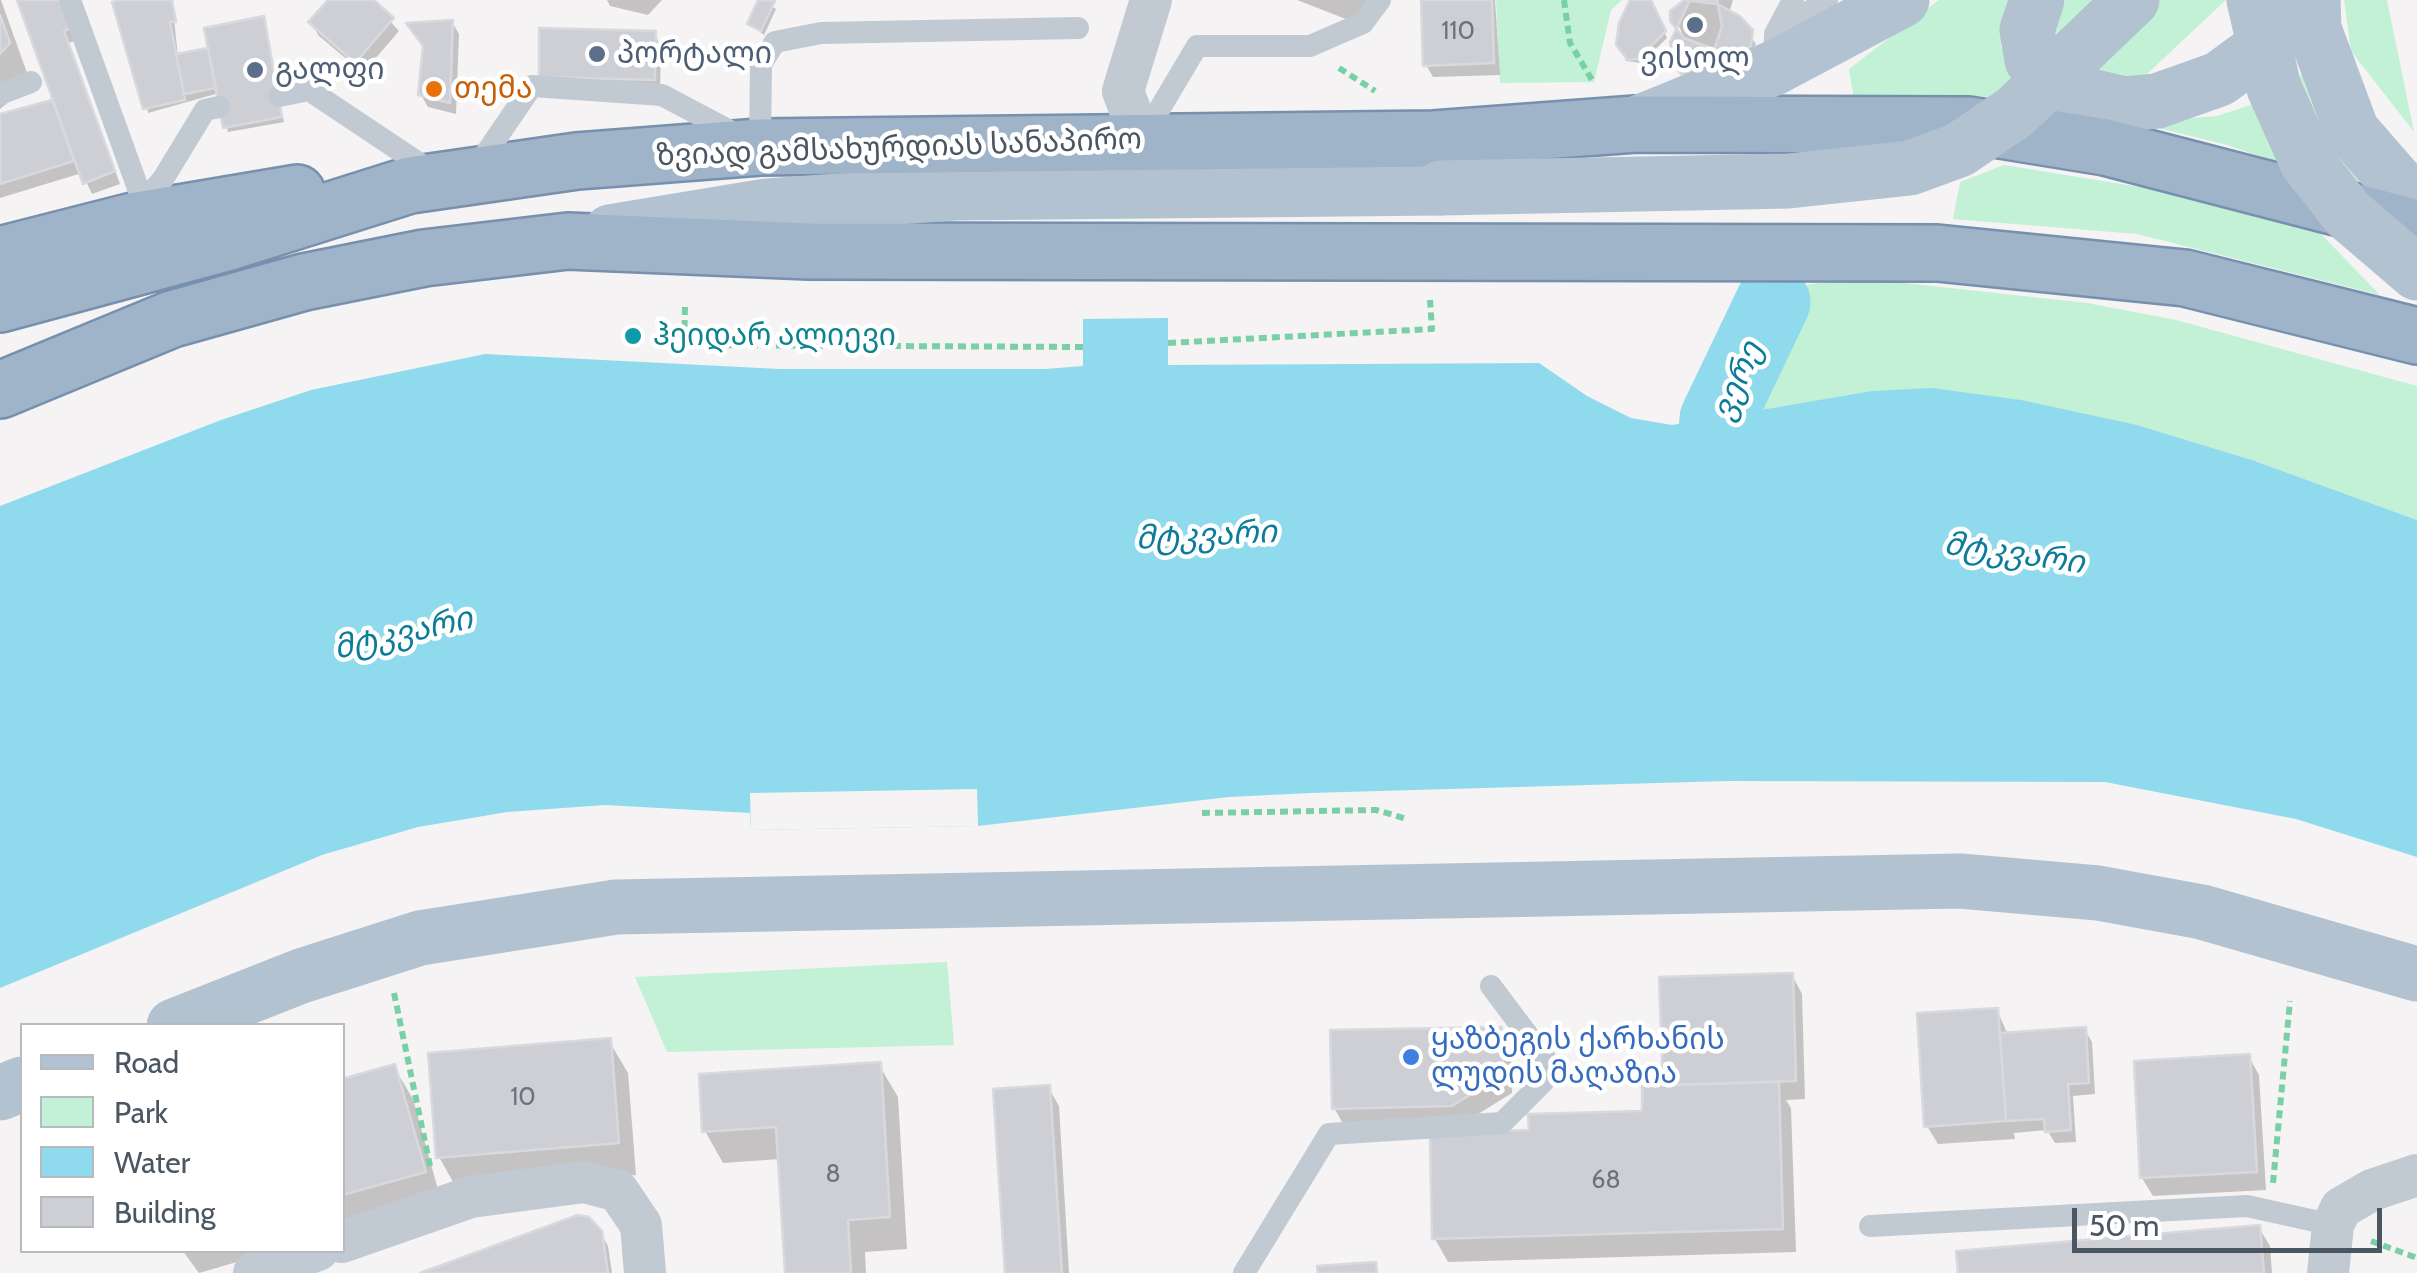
<!DOCTYPE html>
<html>
<head>
<meta charset="utf-8">
<style>
  body { margin:0 }
  #map { position:relative; width:2417px; height:1273px; overflow:hidden; background:#f5f3f3; font-family:Cabin,sans-serif }
  canvas { display:block }
  .legend { position:absolute; left:20px; top:1023px; width:325px; height:230px; box-sizing:border-box; background:#fff; border:2px solid #b7bbc0; margin:0; padding:12px 18px; list-style:none; font-size:30px; color:#4a5661 }
  .legend li { display:flex; align-items:center; gap:20px; height:50px }
  .legend b { width:50px; border:2px solid #b7bbc0 }
  .scale { position:absolute; left:2072px; top:1208px; width:310px; height:45px; box-sizing:border-box; border:5px solid #4a5661; border-top:0; padding-left:12px; font-size:30px; line-height:35px; white-space:nowrap; color:#4a5661; -webkit-text-stroke:8px #fff; paint-order:stroke }
</style>
</head>
<body>
<div id="map">
<canvas width="2417" height="1273"></canvas>
<ul class="legend">
<li><b style="height:12px;background:#b3c2d1"></b>Road</li>
<li><b style="height:28px;background:#c3f1d5"></b>Park</li>
<li><b style="height:28px;background:#90daee"></b>Water</li>
<li><b style="height:28px;background:#cdcfd5"></b>Building</li>
</ul>
<div class="scale">50 m</div>
</div>
<script>
const ctx = document.querySelector('canvas').getContext('2d');
ctx.lineJoin = 'round';
function fill(path, color) {
  ctx.fillStyle = color;
  ctx.fill(path, 'evenodd');
}
function shape(rows) {
  const path = new Path2D();
  for (const r of rows) {
    path.moveTo(r[0], r[1]);
    for (let i = 2; i < r.length; i += 2) path.lineTo(r[i], r[i + 1]);
  }
  return path;
}
function strokePath(path, color, width, dash) {
  ctx.strokeStyle = color;
  ctx.lineWidth = width;
  ctx.lineCap = dash ? 'butt' : 'round';
  ctx.setLineDash(dash || []);
  ctx.stroke(path);
}
function drawText(font, color, halo, rows, align = 'center') {
  ctx.font = font + ' Cabin,"Noto Sans Georgian",sans-serif';
  ctx.lineWidth = 9;
  ctx.setLineDash([]);
  ctx.textBaseline = 'middle';
  ctx.strokeStyle = halo;
  ctx.fillStyle = color;
  for (const [text, x, y, turn = 0] of rows) {
    ctx.save();
    ctx.translate(x, y);
    ctx.rotate((+turn || 0) * Math.PI / 180);
    ctx.textAlign = isNaN(turn) ? turn : align;
    if (halo) ctx.strokeText(text, 0, 0);
    ctx.fillText(text, 0, 0);
    ctx.restore();
  }
}
const green = shape([
  [1496,0,1622,0,1611,10,1594,82,1500,83],
  [1939,0,2010,0,2001,47,2023,83,2065,109,1856,112,1849,69],
  [2066,0,2226,0,2147,74,2094,86,2066,70,2053,31],
  [2344,0,2387,0,2414,132,2351,51],
  [2309,67,2386,200,2227,145,2138,123,2217,116,2280,95],
  [2004,165,2195,196,2320,233,2380,295,2137,234,1953,219,1960,182],
  [1850,277,2087,303,2176,320,2417,386,2417,520,2252,460,2137,425,1873,391,1749,412,1748,392,1807,285],
  [947,962,954,1045,667,1052,635,977]
]);
const water = shape([
  [1168,318,1168,365,1539,363,1587,396,1631,418,1672,425,1872,391,1932,388,2021,400,2137,425,2252,460,2417,520,2417,857,2296,819,2105,782,1727,781,1310,793,1229,797,978,826,751,830,750,813,605,805,507,812,418,827,322,855,0,988,0,506,221,420,311,390,485,354,780,369,1045,369,1083,366,1083,319]
]);
const pier = shape([
  [977,789,978,826,751,830,750,793]
]);
const shadow = shape([
  [1,0,31,84,0,109,0,0],
  [20,0,64,0,79,39,69,43,120,184,92,194,82,173,0,198,0,117,55,102],
  [131,0,172,0,178,57,211,50,263,19,284,122,228,132,219,93,148,113],
  [342,0,371,0,399,31,363,73,318,35,312,22],
  [607,0,662,0,648,15,610,6],
  [761,0,776,9,764,35,750,24],
  [1297,0,1375,0,1364,26],
  [1423,0,1495,0,1500,75,1433,77,1426,65],
  [1634,0,1649,0,1667,38,1641,63,1626,61,1619,44],
  [1689,0,1733,0,1729,13,1738,18,1756,44,1745,57,1717,55,1702,77,1672,11],
  [452,22,459,34,456,114,428,107,421,95,423,43],
  [654,33,661,46,660,91,549,89],
  [1792,975,1802,994,1805,1099,1786,1100,1791,1108,1796,1252,1448,1262,1435,1239,1531,1132,1644,1113,1667,1088,1665,1085],
  [1997,1010,2008,1035,2085,1030,2092,1042,2095,1094,2073,1096,2076,1142,2055,1143,2047,1130,2014,1133,2015,1139,1938,1144,1927,1126],
  [1501,1029,1511,1047,1512,1093,1462,1124,1345,1127,1334,1108],
  [609,1041,628,1073,636,1175,457,1189,439,1157],
  [2249,1057,2259,1075,2266,1190,2153,1196,2142,1178],
  [879,1065,898,1097,907,1249,865,1252,866,1273,788,1273,780,1159,723,1163,705,1131],
  [394,1067,413,1099,442,1204,342,1232,342,1081],
  [1048,1087,1059,1106,1069,1273,1007,1273],
  [2259,1228,2270,1246,2272,1273,1960,1273],
  [600,1232,608,1246,612,1273,428,1273],
  [182,1250,278,1250,199,1273]
]);
const river = shape([
  [1711,519,1717,419,1773,302]
]);
const building = shape([
  [17,0,64,0,74,27,64,31,115,171,83,184,17,0],
  [121,0,172,0,176,22,170,22,185,100,143,109,112,2,121,0],
  [328,0,374,0,394,18,355,63,308,22,328,0],
  [758,0,775,1,761,31,747,24,758,0],
  [1421,0,1492,0,1494,63,1423,66,1421,0],
  [1630,0,1651,0,1666,31,1638,59,1628,60,1616,45,1619,23,1630,0],
  [1684,0,1717,4,1740,16,1753,30,1751,47,1724,53,1684,38,1670,21,1670,11,1684,0],
  [1690,0,1717,0,1722,26,1712,56,1699,72,1683,77,1672,61,1670,42,1690,0],
  [0,15,10,43,0,54,0,15],
  [264,16,282,117,223,128,204,28,264,16],
  [453,20,450,103,418,95,423,46,406,23,453,20],
  [539,28,656,31,655,80,539,77,539,28],
  [208,48,216,88,184,94,176,54,208,48],
  [52,100,74,161,0,184,0,114,52,100],
  [1793,973,1796,1081,1663,1085,1659,977,1793,973],
  [1998,1008,2006,1121,1924,1127,1917,1013,1998,1008],
  [1502,1027,1503,1074,1452,1106,1332,1109,1330,1030,1502,1027],
  [2086,1027,2089,1083,2068,1084,2071,1130,2045,1132,2044,1119,2006,1121,2000,1033,2086,1027],
  [611,1038,619,1143,436,1158,428,1053,611,1038],
  [2250,1054,2257,1172,2140,1178,2134,1061,2250,1054],
  [881,1062,890,1217,848,1220,851,1273,785,1273,776,1127,702,1132,699,1074,881,1062],
  [395,1064,426,1172,342,1195,342,1079,395,1064],
  [1779,1082,1783,1229,1432,1239,1430,1133,1529,1130,1528,1114,1642,1111,1642,1086,1779,1082],
  [1050,1085,1062,1273,1005,1273,993,1089,1050,1085],
  [578,1215,589,1217,602,1231,608,1273,420,1273,578,1215],
  [2260,1225,2264,1273,1958,1273,1956,1251,2260,1225],
  [1376,1262,1377,1273,1318,1273,1317,1266,1376,1262]
]);
const path = shape([
  [1564,0,1570,43,1592,80],
  [1339,68,1375,91],
  [685,307,684,345,1083,347],
  [1168,343,1432,329,1430,300],
  [1202,813,1376,810,1407,819],
  [394,993,430,1166],
  [2273,1183,2290,1001],
  [2371,1241,2417,1258]
]);
const service = shape([
  [70,0,143,202,137,220],
  [1778,32,1827,0],
  [1774,67,1775,34,1793,0],
  [0,94,31,82],
  [279,96,309,90,435,174],
  [1143,137,1197,46,1310,46,1363,23,1380,0],
  [476,168,532,86,662,95,760,147,761,64,775,42,821,33,1078,28],
  [143,202,163,179,205,110,219,107],
  [1870,1226,2247,1206,2333,1225],
  [1244,1273,1329,1134,1502,1123,1543,1082,1549,1070,1545,1058,1491,986]
]);
const minor = shape([
  [1141,140,1123,91,1151,0],
  [342,1242,471,1197,584,1182,618,1191,641,1225,645,1273],
  [254,1273,318,1250],
  [2328,1273,2333,1225,2341,1208,2372,1190,2417,1175]
]);
const primary = shape([
  [2037,0,2027,30,2032,60,2074,92,2124,104,2157,101,2219,79,2256,52,2292,0],
  [2313,0,2314,29,2352,131,2400,186,2417,199],
  [1638,123,1774,68,1902,0],
  [610,232,767,206,954,193,1441,188],
  [174,1026,301,976,420,938,616,907,1960,881,2098,893,2202,912,2417,974],
  [0,1093,22,1084]
]);
const trunk = shape([
  [0,255,137,220,297,193],
  [0,304,226,243,410,185,577,161,760,147,1434,139,1636,124,1969,125,2105,147,2417,228],
  [0,390,172,319,304,282,424,258,568,241,809,251,1937,253,2185,278,2417,336]
]);
const primaryBridge = shape([
  [2254,0,2274,88,2307,162,2348,214,2417,273],
  [1441,188,1789,181,1910,168,1959,150,2015,112,2132,0]
]);
const markers = [
  [1695,25,10,"#5c6f8a"],
  [597,54,10,"#5c6f8a"],
  [255,70,10,"#5c6f8a"],
  [434,89,10,"#e8710a"],
  [633,336,10,"#0f9aa8"],
  [1411,1057,10,"#3f7fe0"]
];
const numberNames = [
  ["110",1458,32],
  ["10",523,1098],
  ["8",833,1175],
  ["68",1606,1181]
];
const serviceNames = [
  ["პორტალი",617,54],
  ["ვისოლ",1695,59,"center"],
  ["გალფი",275,70]
];
const foodNames = [
  ["თემა",454,89]
];
const streetNames = [
  ["ზვიად გამსახურდიას სანაპირო",899,148,-2]
];
const cultureNames = [
  ["ჰეიდარ ალიევი",653,336]
];
const shopNames = [
  ["ყაზბეგის ქარხანის",1431,1040],
  ["ლუდის მაღაზია",1431,1074]
];
const waterNames = [
  ["ვერე",1738,381,-67],
  ["მტკვარი",1206,536,-3],
  ["მტკვარი",2014,554,8],
  ["მტკვარი",403,634,-13]
];
fill(green, '#c3f1d5');
fill(water, '#90daee');
fill(pier, '#f5f3f3');
fill(shadow, '#0003');
strokePath(river, '#90daee', 75);
fill(building, '#cdcfd5');
strokePath(building, '#d7d9de', 2.5);
strokePath(trunk, '#7690ad', 60);
strokePath(path, '#7ad0a6', 6, [8, 5]);
strokePath(service, '#c1cad2', 22);
strokePath(minor, '#c1cad2', 42);
strokePath(primary, '#b3c2d1', 55);
strokePath(trunk, '#9fb4c9', 55);
strokePath(primaryBridge, '#b3c2d1', 55);
for (const [x, y, r, color] of markers) {
  const dot = new Path2D();
  dot.arc(x, y, r, 0, 2 * Math.PI);
  ctx.fillStyle = color;
  ctx.fill(dot);
  strokePath(dot, '#fff', 4);
}
drawText('25px', '#6b747e', null, numberNames);
drawText('30px', '#4e5e75', '#fff', serviceNames, 'left');
drawText('30px', '#c56008', '#fff', foodNames, 'left');
drawText('30px', '#4a5661', '#fff', streetNames);
drawText('30px', '#0d838f', '#fff', cultureNames, 'left');
drawText('30px', '#366cbe', '#fff', shopNames, 'left');
drawText('italic 32px', '#0c7c9b', '#fff', waterNames);
</script>
</body>
</html>
